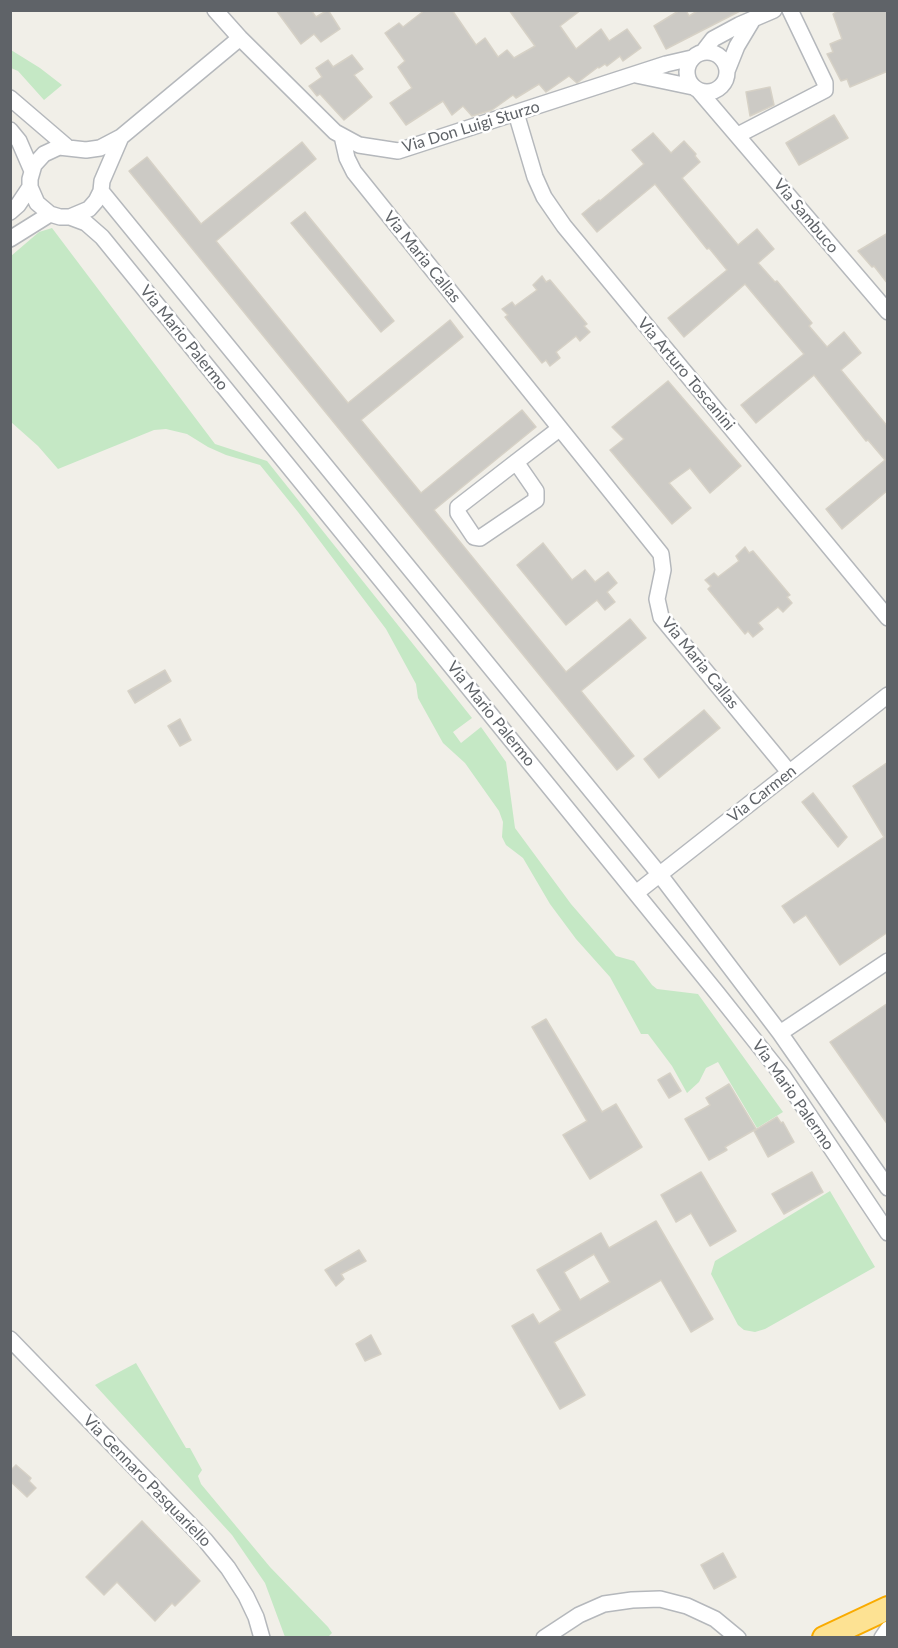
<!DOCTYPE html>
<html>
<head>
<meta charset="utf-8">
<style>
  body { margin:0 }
  #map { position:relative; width:898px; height:1648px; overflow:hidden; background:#f1efe8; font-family:Lato,sans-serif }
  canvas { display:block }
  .frame { position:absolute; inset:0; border:12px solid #5f6368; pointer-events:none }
</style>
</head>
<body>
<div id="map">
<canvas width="898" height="1648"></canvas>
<div class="frame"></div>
</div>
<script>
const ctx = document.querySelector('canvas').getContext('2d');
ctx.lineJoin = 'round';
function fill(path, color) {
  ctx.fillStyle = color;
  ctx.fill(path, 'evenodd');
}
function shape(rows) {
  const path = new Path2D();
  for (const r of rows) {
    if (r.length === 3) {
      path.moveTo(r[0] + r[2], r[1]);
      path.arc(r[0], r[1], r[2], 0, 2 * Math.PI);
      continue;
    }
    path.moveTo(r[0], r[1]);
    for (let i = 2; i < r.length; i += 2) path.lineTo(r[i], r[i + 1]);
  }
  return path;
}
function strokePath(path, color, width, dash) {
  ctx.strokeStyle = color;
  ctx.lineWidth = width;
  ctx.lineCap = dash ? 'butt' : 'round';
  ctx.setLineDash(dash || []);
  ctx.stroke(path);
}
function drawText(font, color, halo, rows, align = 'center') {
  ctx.font = font + ' Lato,sans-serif';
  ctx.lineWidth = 5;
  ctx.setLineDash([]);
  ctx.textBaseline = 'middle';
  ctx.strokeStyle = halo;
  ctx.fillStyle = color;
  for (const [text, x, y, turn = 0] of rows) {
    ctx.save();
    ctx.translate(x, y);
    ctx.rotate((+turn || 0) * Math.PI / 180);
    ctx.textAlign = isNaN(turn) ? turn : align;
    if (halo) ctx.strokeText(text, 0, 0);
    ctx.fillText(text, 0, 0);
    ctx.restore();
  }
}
const green = shape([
  [11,50,40,68,62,85,44,100,18,71,11,68],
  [52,228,215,444,267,461,472,718,453,732,461,743,481,727,506,762,515,828,571,904,616,956,634,961,652,985,657,989,698,994,783,1112,757,1128,718,1062,706,1068,699,1082,687,1093,672,1066,648,1034,641,1034,610,977,576,939,550,904,523,858,506,845,502,837,503,822,499,811,465,763,443,743,418,698,416,684,386,629,298,512,260,465,226,455,208,447,187,434,166,429,154,430,58,469,38,446,11,422,11,256,39,232],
  [830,1191,875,1267,765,1329,755,1332,744,1330,738,1325,711,1274,715,1261],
  [136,1363,186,1448,190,1448,202,1470,198,1476,201,1484,270,1567,328,1627,332,1633,328,1637,285,1637,265,1583,232,1535,95,1385]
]);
const building = shape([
  [276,10,311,10,316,17,328,10,340,29,321,42,314,34,301,44,276,10],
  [425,10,452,10,476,45,485,38,498,57,507,50,514,58,535,46,509,10,581,10,560,26,576,49,601,29,609,41,627,29,641,48,623,61,620,56,607,66,605,64,599,68,598,67,577,83,569,76,546,92,539,84,516,98,513,95,492,110,472,116,463,106,452,115,443,101,406,125,390,103,412,88,398,67,405,61,385,33,399,23,403,27,425,10],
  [680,10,686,10,689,16,699,10,742,10,666,49,654,26,680,10],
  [839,10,888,10,888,71,850,87,847,79,841,81,827,54,833,52,830,44,842,39,833,14,839,10],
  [352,55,363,69,354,75,372,97,344,120,320,94,317,96,309,86,322,77,316,68,328,60,333,67,352,55],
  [770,87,774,105,750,116,746,92,770,87],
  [834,115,848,138,799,165,786,143,834,115],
  [653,133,671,153,684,141,696,154,695,156,700,162,682,178,738,245,757,229,774,249,758,263,775,282,777,281,812,323,809,326,827,347,844,332,861,353,841,370,888,427,888,490,842,529,826,509,885,460,868,440,866,441,814,375,756,423,741,405,804,354,745,284,684,337,668,318,727,270,709,248,707,249,655,184,597,232,582,214,599,200,600,201,644,164,632,150,653,133],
  [302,142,316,159,216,241,348,403,450,320,463,337,361,420,421,493,522,410,536,427,434,510,566,672,630,619,646,638,581,691,634,756,617,770,129,171,147,157,201,224,302,142],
  [305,212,394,321,381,332,291,223,305,212],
  [888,233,888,284,874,266,872,267,858,251,888,233],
  [542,276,546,282,550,280,587,324,584,326,590,332,580,341,576,336,556,352,560,358,550,366,546,360,542,363,505,317,508,315,502,309,512,302,515,306,537,290,533,285,542,276],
  [668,381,741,466,710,493,690,468,669,483,691,508,672,524,610,450,624,439,612,427,668,381],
  [543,543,572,580,585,570,595,582,608,572,617,583,607,592,615,602,605,610,597,600,566,625,517,565,543,543],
  [745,547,749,553,753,551,790,595,787,597,792,603,783,612,778,607,758,623,763,629,753,637,748,631,745,634,708,589,711,586,705,580,714,573,718,577,739,561,736,556,745,547],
  [165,670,171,681,135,703,128,691,165,670],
  [704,710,720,728,659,778,644,759,704,710],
  [180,719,191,740,180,746,168,726,180,719],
  [888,762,888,932,840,965,806,915,794,923,782,906,884,837,853,786,888,762],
  [813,793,847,837,838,847,802,802,813,793],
  [888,1003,888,1125,830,1042,888,1003],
  [546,1019,602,1112,616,1104,642,1147,590,1179,563,1135,587,1121,532,1027,546,1019],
  [670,1073,681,1091,669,1098,658,1080,670,1073],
  [729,1084,756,1129,725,1147,727,1150,709,1160,685,1119,710,1105,706,1098,729,1084],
  [777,1117,781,1123,783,1122,794,1142,768,1157,754,1131,777,1117],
  [701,1172,736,1231,710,1246,691,1213,676,1222,661,1195,701,1172],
  [812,1172,823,1192,784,1214,772,1194,812,1172],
  [656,1221,713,1319,691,1332,661,1280,554,1342,585,1395,560,1409,512,1326,533,1314,539,1324,561,1310,537,1270,601,1233,609,1248,656,1221],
  [594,1254,610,1282,580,1300,564,1272,594,1254],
  [359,1250,366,1261,341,1274,344,1279,336,1286,325,1270,359,1250],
  [371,1335,381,1354,365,1361,356,1344,371,1335],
  [16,1465,31,1478,29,1481,36,1488,27,1497,10,1481,10,1471,16,1465],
  [142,1521,200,1581,175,1606,172,1603,155,1621,117,1582,104,1595,86,1577,142,1521],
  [723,1553,736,1577,714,1589,701,1565,723,1553]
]);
const minor = shape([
  [215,10,240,38,335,132,359,145,398,151,666,64,692,58],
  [707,72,20],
  [703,52,713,39,739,25,774,10],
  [727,71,737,46,752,21],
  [636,75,693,87],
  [699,91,888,312],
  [10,98,66,146],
  [516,113,535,177,544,197,564,226,888,618],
  [10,130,19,141,32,171],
  [738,135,825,90,825,83,790,10],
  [342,136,347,158,354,172,661,554,663,570,657,599,661,617,789,772],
  [121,137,102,181,101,191,96,201,89,209,70,217,60,217,50,214,37,203,30,187,30,179,34,165,44,154,59,147,86,150,100,148,121,137,240,38],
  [101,191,660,875,780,1033,888,1188],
  [10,212,18,205,30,187],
  [70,217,86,223,102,237,717,993,783,1076,888,1233],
  [10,239,50,214],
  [516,462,536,491,536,500,480,538,474,537,458,513,458,507,516,462,559,429],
  [636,893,888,695],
  [780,1033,888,961],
  [10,1339,205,1540,228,1568,246,1596,256,1617,262,1638],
  [544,1638,579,1615,604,1604,632,1600,660,1599,687,1606,715,1619,738,1638],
  [882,1638,888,1629]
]);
const highway = shape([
  [824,1638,888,1608]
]);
const streetNames = [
  ["Via Don Luigi Sturzo",471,127,-17],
  ["Via Sambuco",806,216,50],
  ["Via Maria Callas",422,257,51],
  ["Via Mario Palermo",184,338,51],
  ["Via Arturo Toscanini",686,374,50],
  ["Via Maria Callas",700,663,51],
  ["Via Mario Palermo",491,714,51],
  ["Via Carmen",762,794,-38],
  ["Via Mario Palermo",793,1095,55],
  ["Via Gennaro Pasquariello",147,1481,46]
];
fill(green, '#c5e8c5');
fill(building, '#cccac5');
strokePath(building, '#d6d1c6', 1.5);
strokePath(minor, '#b5b8bc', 18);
strokePath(highway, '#f9ab00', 26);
strokePath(minor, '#fff', 15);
strokePath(highway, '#fde293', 22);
drawText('16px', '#5f6368', '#fff', streetNames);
</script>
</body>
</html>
